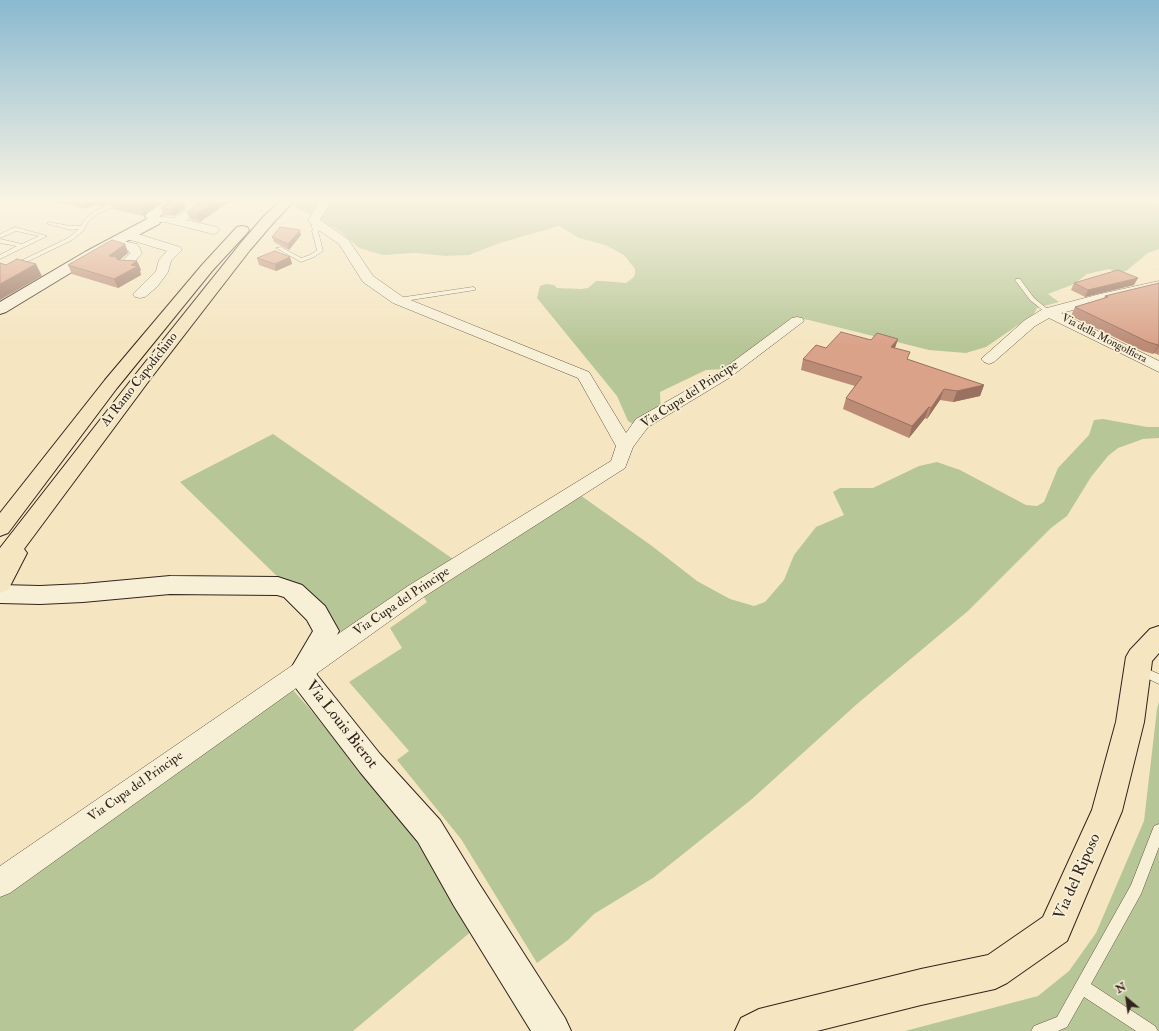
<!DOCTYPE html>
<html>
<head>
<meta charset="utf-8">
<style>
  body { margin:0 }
  #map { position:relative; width:1159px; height:1031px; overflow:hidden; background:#f5e6c1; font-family:"IM FELL Double Pica",serif }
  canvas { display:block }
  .north { position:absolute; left:1107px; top:979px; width:40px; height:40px; -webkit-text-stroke:3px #f8efd7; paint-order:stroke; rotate:331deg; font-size:11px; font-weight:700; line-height:16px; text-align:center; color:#32241c }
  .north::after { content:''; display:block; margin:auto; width:14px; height:18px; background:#32241c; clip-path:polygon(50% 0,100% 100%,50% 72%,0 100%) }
</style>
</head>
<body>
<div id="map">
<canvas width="1159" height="1031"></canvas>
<div class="north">N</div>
</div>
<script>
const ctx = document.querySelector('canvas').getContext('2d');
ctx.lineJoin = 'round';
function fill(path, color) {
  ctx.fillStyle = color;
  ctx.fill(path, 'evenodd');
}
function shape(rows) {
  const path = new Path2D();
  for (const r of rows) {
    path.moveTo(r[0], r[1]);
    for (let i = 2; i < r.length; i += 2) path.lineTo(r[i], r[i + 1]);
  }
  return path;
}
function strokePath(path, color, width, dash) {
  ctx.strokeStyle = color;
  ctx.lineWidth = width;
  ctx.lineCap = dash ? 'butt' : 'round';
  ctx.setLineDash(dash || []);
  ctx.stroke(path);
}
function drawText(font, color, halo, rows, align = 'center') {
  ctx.font = font + ' "IM FELL Double Pica",serif';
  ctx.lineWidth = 3.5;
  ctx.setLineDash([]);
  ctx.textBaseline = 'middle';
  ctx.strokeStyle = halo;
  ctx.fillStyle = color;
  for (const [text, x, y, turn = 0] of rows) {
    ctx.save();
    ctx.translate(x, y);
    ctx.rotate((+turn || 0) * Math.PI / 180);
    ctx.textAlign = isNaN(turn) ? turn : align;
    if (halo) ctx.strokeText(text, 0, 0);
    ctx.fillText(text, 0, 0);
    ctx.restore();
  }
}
const green = shape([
  [295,201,1159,201,1159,249,1148,253,1126,271,1117,273,1109,269,1087,274,1074,284,1048,294,1059,302,1037,308,1034,314,986,347,966,353,929,350,809,320,793,318,733,363,743,368,706,370,660,392,661,419,644,431,628,421,617,396,537,298,540,286,546,284,554,285,557,288,581,289,588,288,596,281,603,281,626,283,634,277,635,273,635,269,624,255,605,245,579,238,559,226,500,243,469,255,445,256,415,253,383,255,359,248,341,232,311,214,295,208],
  [1103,419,1147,427,1159,427,1159,438,1143,439,1118,448,1108,456,1091,477,1067,516,1051,528,968,611,857,704,752,799,653,878,594,914,568,940,537,963,461,839,397,760,409,751,349,682,402,648,390,628,427,602,421,593,580,495,652,546,697,581,730,599,754,606,765,602,784,580,794,555,816,527,844,515,833,492,840,488,873,488,919,466,937,462,960,470,1026,505,1037,506,1044,502,1058,468,1089,435,1094,420],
  [273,434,453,559,349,631,341,632,326,610,282,581,180,482],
  [293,690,309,708,412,835,473,930,353,1031,0,1031,0,889],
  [1159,702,1159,1031,905,1031,1038,996,1069,971,1096,933,1144,821,1157,709]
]);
const lane = shape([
  [119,201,127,201,97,214,88,222,83,231,72,240,0,275,0,271,68,238,79,229,71,230,48,224,48,222,71,226,81,226,84,220,93,212,119,201],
  [317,225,320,227,318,231,323,251,314,257,301,262,276,248,281,247,301,258,310,255,317,250,312,231,315,226,317,225],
  [15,227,47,236,0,259,0,255,17,246,0,243,0,239,22,244,39,236,16,231,0,238,0,234,15,227],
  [1016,279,1020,279,1034,298,1050,311,1050,313,1046,313,1030,300,1015,280,1016,279],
  [473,287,475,288,475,290,398,302,395,300,398,298,473,287],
  [1140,666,1159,674,1159,684,1136,673,1135,670,1136,667,1140,666],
  [1159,824,1159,847,1141,894,1091,984,1155,1026,1158,1031,1136,1031,1084,997,1067,1027,1058,1031,1031,1031,1034,1026,1057,1017,1131,885,1154,826,1159,824]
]);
const street = shape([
  [186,201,199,201,196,204,199,211,186,220,217,227,219,230,217,233,213,234,165,222,154,222,150,221,148,219,150,217,154,216,174,218,187,210,184,203,186,201],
  [319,201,331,201,320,220,348,239,373,276,403,297,589,372,626,433,636,419,719,372,792,318,797,317,802,318,804,321,729,378,648,427,633,447,625,468,422,598,10,893,0,897,0,866,408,586,611,461,616,446,578,378,393,303,363,282,339,244,320,231,313,229,311,227,312,225,308,221,319,201],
  [128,231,180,247,182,250,171,261,168,272,157,287,145,297,140,298,135,297,133,294,156,271,159,260,167,251,124,238,122,235,124,232,128,231],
  [113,239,137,244,139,247,142,253,130,267,122,267,120,264,130,253,128,250,109,246,107,243,109,240,113,239],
  [1159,281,1159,289,1061,313,1159,361,1159,372,1049,318,1035,326,994,362,989,364,984,362,981,359,1025,320,1043,309,1100,294,1159,281]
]);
const secondary = shape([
  [165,201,179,201,159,217,161,221,159,224,95,258,6,312,0,314,0,302,85,252,147,219,145,216,147,213,165,201],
  [170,576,278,577,302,585,325,606,339,631,328,653,316,671,317,675,380,754,440,820,478,882,565,1018,571,1031,531,1031,454,906,418,842,360,772,295,687,291,679,290,670,313,631,307,620,284,597,277,595,170,594,83,602,40,604,0,603,0,585,40,586,83,584,170,576]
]);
const primary = shape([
  [1159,626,1159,653,1152,661,1144,722,1122,811,1067,941,1007,983,995,989,921,1005,817,1031,735,1031,741,1018,759,1009,921,969,988,955,1043,917,1092,810,1116,722,1126,657,1130,650,1150,629,1159,626]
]);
const highway = shape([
  [280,201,294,201,274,222,250,250,151,378,24,549,27,553,8,590,0,593,0,548,139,370,240,244,264,216,280,201],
  [242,226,247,227,249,230,247,233,212,271,117,388,8,533,0,536,0,513,105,380,202,265,237,227,242,226]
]);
const wall = shape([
  [55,201,162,201,146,212,144,216,112,209,110,203,101,207,93,205,85,209],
  [169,201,184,201,183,202,185,209,174,216,163,215,161,208],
  [197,201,230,201,200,222,190,219,187,212,198,204],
  [301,235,289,250,274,242,272,237],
  [125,244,128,253,120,260,137,261,141,270,140,271,141,275,118,288,72,274,68,265],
  [290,257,292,264,276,271,259,265,257,258],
  [1074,283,1134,285,1085,297,1071,290],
  [1159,283,1159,355,1154,353,1153,354,1143,351,1071,316,1075,307,1104,298,1105,296],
  [898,339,895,348,907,359,984,385,980,396,953,402,940,400,927,419,925,418,909,438,843,409,846,398,855,386,801,370,803,359,826,348]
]);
const shadedWall = shape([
  [82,201,91,201,93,205,85,209],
  [99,201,115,201,109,202,110,203,101,207],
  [148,201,162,201,146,212,144,216,141,208,143,204],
  [182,201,184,201,183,202,185,209,174,216,171,209],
  [216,201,230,201,200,222,197,214],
  [300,230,301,235,289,250,288,244],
  [125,244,128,253,113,265,109,256],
  [290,257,292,264,276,271,275,264],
  [137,261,141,270,140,271,141,275,118,288,114,279,131,265],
  [36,264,42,276,0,300,0,284],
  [1138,278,1134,285,1085,297,1088,290],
  [898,339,894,350,891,347],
  [1158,345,1159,345,1154,353,1153,354],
  [984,385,980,396,953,402,957,391],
  [944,389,940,400,927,419,931,408],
  [929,407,925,418,909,438,912,426]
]);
const building = shape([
  [110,201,148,201,143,204,141,208,109,202,110,201],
  [169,201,182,201,183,202,171,209,161,208,169,201],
  [197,201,216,201,197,214,187,212,198,204,197,201],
  [280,227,300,230,288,244,272,237,280,227],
  [112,240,125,244,109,256,116,257,118,260,137,261,131,265,138,266,114,279,68,265,112,240],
  [275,251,290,257,275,264,257,258,275,251],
  [17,259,36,264,0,284,0,263,6,265,17,259],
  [1118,270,1138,278,1088,290,1074,283,1118,270],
  [1159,283,1159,345,1158,345,1148,342,1075,307,1108,297,1105,296,1159,283],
  [841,332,871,340,877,333,898,339,891,347,910,352,907,359,984,385,957,391,944,389,931,408,929,407,912,426,846,398,862,377,803,359,816,345,826,348,841,332]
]);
const farStreetnames = [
  ["Via della Mongolfiera",1104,339,27]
];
const streetNames = [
  ["A1 Ramo Capodichino",140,380,-52],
  ["Via Cupa del Principe",690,395,-33],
  ["Via Cupa del Principe",402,602,-34],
  ["Via Cupa del Principe",136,787,-35]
];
const nearStreetnames = [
  ["Via Louis Bierot",341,725,52],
  ["Via del Riposo",1078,877,-66]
];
fill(green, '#b7c697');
strokePath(lane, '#635445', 1);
strokePath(street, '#635445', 1);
strokePath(secondary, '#32241c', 2);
strokePath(primary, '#32241c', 2);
strokePath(highway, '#32241c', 2);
fill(lane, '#f8efd7');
fill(street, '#f8efd7');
fill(secondary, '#f8efd7');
fill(primary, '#f5e6c1');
fill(highway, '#f5e6c1');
fill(wall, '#bb8b76');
fill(shadedWall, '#997160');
fill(building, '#daa289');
strokePath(building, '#997160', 1);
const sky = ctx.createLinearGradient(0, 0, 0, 345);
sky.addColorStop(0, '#8ab9d0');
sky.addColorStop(0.58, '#faf4e3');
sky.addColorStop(1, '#faf4e300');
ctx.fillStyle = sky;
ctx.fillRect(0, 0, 1159, 345);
drawText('11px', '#32241c', '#f8efd7', farStreetnames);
drawText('13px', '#32241c', '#f8efd7', streetNames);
drawText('16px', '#32241c', '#f8efd7', nearStreetnames);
</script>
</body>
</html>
